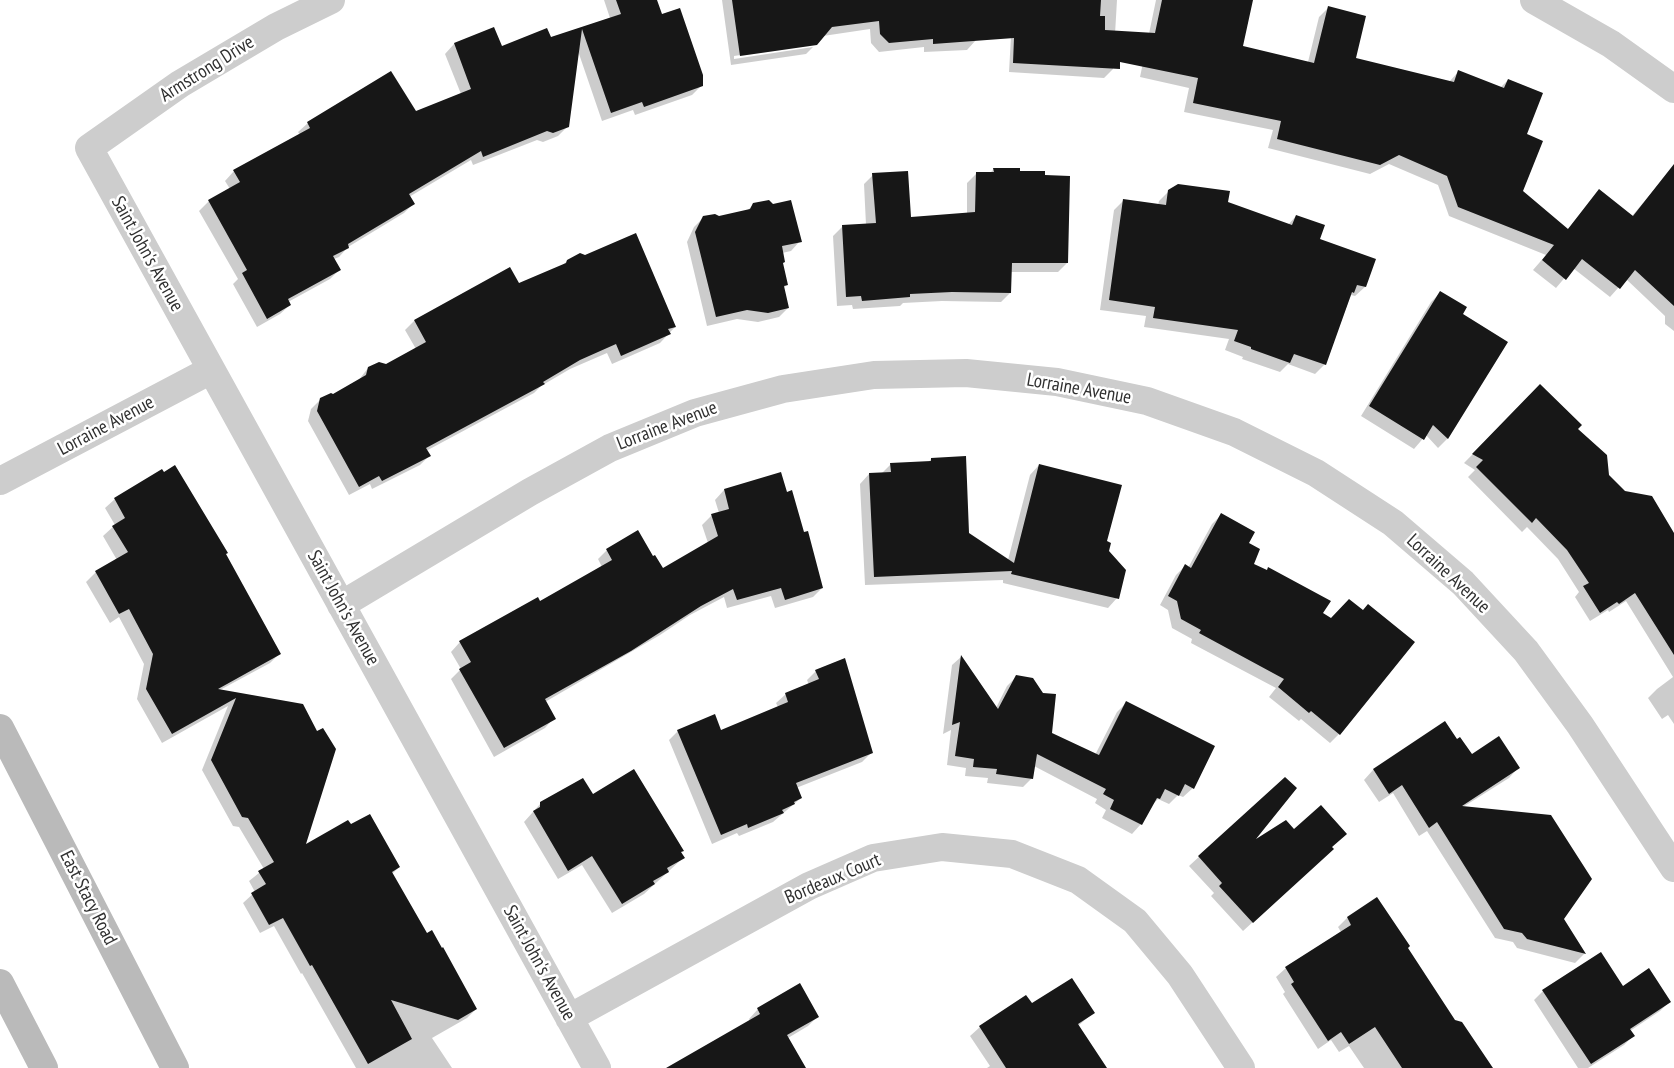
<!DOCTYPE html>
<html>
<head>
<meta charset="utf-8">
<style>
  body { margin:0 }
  canvas { display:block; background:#fff }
</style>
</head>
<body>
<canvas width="1674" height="1068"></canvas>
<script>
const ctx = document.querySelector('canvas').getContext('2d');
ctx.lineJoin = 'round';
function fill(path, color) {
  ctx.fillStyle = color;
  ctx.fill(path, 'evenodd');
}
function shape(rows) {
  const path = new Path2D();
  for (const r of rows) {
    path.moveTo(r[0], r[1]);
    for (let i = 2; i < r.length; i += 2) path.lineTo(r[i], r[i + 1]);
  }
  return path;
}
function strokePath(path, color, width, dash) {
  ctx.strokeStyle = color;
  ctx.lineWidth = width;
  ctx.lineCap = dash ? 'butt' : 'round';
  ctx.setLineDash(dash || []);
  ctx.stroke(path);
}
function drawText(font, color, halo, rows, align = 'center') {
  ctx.font = font + ' "PT Sans Narrow",sans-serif';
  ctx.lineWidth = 5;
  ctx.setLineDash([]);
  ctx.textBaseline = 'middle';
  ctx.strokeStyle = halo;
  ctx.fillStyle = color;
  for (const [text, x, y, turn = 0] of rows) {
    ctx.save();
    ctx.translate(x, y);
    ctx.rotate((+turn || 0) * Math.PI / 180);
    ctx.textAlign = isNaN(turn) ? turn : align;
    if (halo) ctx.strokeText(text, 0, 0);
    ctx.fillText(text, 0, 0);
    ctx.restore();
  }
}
const shadow = shape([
  [604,0,656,0,661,16,701,86,692,95,635,115,633,110,602,121,578,51,568,126,558,136,543,142,537,140,473,165,471,160,409,197,413,204,404,213,348,247,339,257,334,259,340,269,330,279,288,302,290,305,280,314,257,327,233,284,238,279,199,211,209,201,230,189,225,181,234,171,300,135,298,132,308,123,415,113,461,94,445,54,454,44,493,29,501,48,550,38,610,18],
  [722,0,974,0,976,40,967,50,924,52,924,47,879,52,871,43,870,29,823,36,816,44,734,56,734,59,813,47,806,54,731,65],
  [1013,0,1117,0,1113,69,1104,78,1009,72],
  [1156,0,1252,0,1242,47,1308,62,1319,17,1329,7,1354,59,1449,82,1459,71,1500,88,1508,80,1525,135,1521,191,1567,230,1599,191,1632,216,1664,178,1674,186,1674,331,1665,324,1665,316,1626,279,1610,297,1573,268,1556,288,1533,270,1546,255,1449,216,1438,185,1389,164,1370,174,1268,148,1273,130,1184,112,1189,88,1140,77],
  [994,169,1067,263,1058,272,1010,272,1010,293,1001,302,942,301,903,303,900,306,853,309,852,305,837,306,833,236,843,226,866,225,864,184,873,175,909,218,967,214,967,183,977,173,989,174],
  [1169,191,1227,203,1288,225,1296,216,1319,240,1374,260,1365,287,1355,296,1351,295,1325,364,1315,374,1288,364,1280,372,1242,359,1243,357,1225,350,1229,339,1144,327,1146,316,1100,310,1114,210,1123,201,1158,205,1159,201],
  [754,204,800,241,791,251,782,253,782,264,787,285,783,288,788,308,779,317,758,322,737,319,707,326,687,242,694,227,704,217,719,218,746,212],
  [567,261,675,327,660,343,612,364,607,353,570,369,541,386,534,393,426,451,429,456,420,465,372,489,370,484,349,495,308,421,311,409,321,399,333,395,358,381,368,368,386,366,416,349,405,330,414,321,519,285,563,265],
  [1440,293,1461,314,1507,342,1447,439,1438,448,1426,435,1414,449,1361,416,1431,302],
  [1540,386,1576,429,1607,476,1674,535,1674,724,1668,715,1662,719,1648,698,1657,689,1673,677,1626,601,1609,612,1608,610,1590,621,1575,597,1579,592,1558,559,1527,527,1522,532,1468,477,1475,470,1464,463],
  [931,459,968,534,1008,560,1030,475,1039,465,1106,542,1117,598,1108,608,1003,583,1003,580,865,585,860,484,869,474,881,474,891,464,928,463],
  [781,473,786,493,803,534,822,588,813,597,775,608,771,596,727,608,724,597,690,615,660,635,545,702,554,718,545,728,494,757,451,679,461,669,451,652,460,642,539,602,602,567,598,559,607,550,653,558,663,570,708,543,702,525,712,515,719,513,715,500,724,490],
  [115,499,225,554,280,653,270,663,220,690,302,705,303,846,399,867,392,874,426,935,476,1009,467,1018,432,1038,452,1068,356,1068,302,973,301,974,274,926,260,933,243,903,255,892,249,881,264,869,239,827,233,826,202,770,228,706,162,743,137,699,144,664,119,617,110,623,86,582,96,572,117,560,103,536,115,525,105,508],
  [1221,515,1247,544,1253,564,1322,613,1339,734,1330,743,1301,719,1299,721,1269,697,1276,688,1191,643,1192,639,1172,628,1168,610,1160,605,1176,575,1185,566,1188,568,1212,524],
  [961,657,996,708,1007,686,1016,677,1051,734,1095,755,1117,712,1127,702,1193,788,1183,797,1178,795,1169,804,1158,799,1151,806,1141,824,1132,834,1102,818,1106,810,1095,803,1097,799,1034,766,1032,778,1023,787,987,783,988,778,965,776,966,768,947,765,951,730,943,734,952,665],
  [816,671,872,752,862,762,796,788,801,798,773,822,739,836,737,833,712,844,669,740,678,731,721,731,778,707,776,703,786,694,809,685,807,680],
  [1445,723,1457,740,1472,756,1518,768,1509,778,1463,807,1563,919,1584,954,1575,963,1517,948,1513,942,1495,938,1427,831,1419,836,1393,793,1379,802,1364,780,1373,770],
  [1285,778,1251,843,1294,830,1331,847,1323,858,1243,931,1211,896,1214,893,1189,866],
  [592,795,680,853,683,858,644,894,612,913,582,865,558,879,524,822,541,803],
  [1347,918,1406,948,1482,1068,1364,1068,1349,1046,1339,1052,1331,1040,1318,1049,1283,994,1285,992,1276,977,1286,968,1341,932,1338,927],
  [1623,987,1669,1002,1660,1011,1630,1031,1633,1036,1624,1045,1588,1068,1578,1068,1534,1000,1543,991],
  [1031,1005,1093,1013,1078,1026,1105,1068,987,1068,990,1066,970,1036,980,1027],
  [758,1009,818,1016,808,1026,788,1038,805,1068,687,1068,750,1021,749,1019]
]);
const building = shape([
  [616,0,657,0,662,14,680,8,703,75,703,86,644,107,642,102,611,113,582,29,569,127,553,133,547,131,483,157,481,151,409,194,415,204,348,244,349,248,333,256,341,270,288,299,291,305,267,319,242,273,247,270,208,200,240,182,233,170,310,128,307,122,391,71,416,111,471,89,454,43,494,27,502,46,547,28,551,37,621,14],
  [732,0,1101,0,1100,16,1105,16,1105,30,1155,33,1162,0,1253,0,1243,46,1314,63,1328,6,1366,16,1356,58,1454,82,1458,70,1504,88,1508,79,1543,93,1527,134,1543,141,1523,191,1568,229,1599,189,1633,216,1674,164,1674,306,1635,270,1620,289,1582,259,1566,280,1542,260,1554,245,1458,207,1447,176,1399,155,1380,165,1277,139,1281,121,1193,103,1198,78,1120,62,1120,69,1013,63,1014,38,933,44,933,39,889,43,880,34,879,21,832,27,817,45,740,56],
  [993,168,1020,168,1020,171,1045,171,1045,175,1070,176,1068,263,1012,263,1011,293,952,292,910,294,910,297,862,301,861,296,846,297,842,225,876,223,872,173,908,171,911,217,975,212,976,172,994,172],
  [1178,184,1230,191,1228,202,1292,225,1296,215,1325,225,1320,239,1376,259,1366,287,1357,285,1354,293,1352,292,1326,365,1294,354,1290,363,1251,349,1251,347,1234,341,1238,330,1153,318,1155,307,1109,300,1123,199,1166,205,1168,190],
  [769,200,773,204,791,200,802,242,782,246,785,262,783,263,788,285,784,286,789,308,768,313,747,310,716,317,695,232,703,216,715,214,719,216,750,209,753,203],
  [636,233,676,327,668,329,671,334,621,356,616,344,580,360,543,382,545,384,426,448,431,456,382,481,379,476,359,487,317,411,320,398,331,393,333,394,366,375,368,367,379,362,386,364,426,342,414,320,510,267,519,283,566,263,567,260,580,253,585,255],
  [1440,291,1467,307,1463,314,1508,342,1448,439,1433,425,1424,440,1369,406],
  [1540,384,1582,425,1578,429,1607,455,1609,475,1625,491,1652,496,1674,533,1674,655,1635,593,1619,604,1617,602,1600,613,1583,586,1589,583,1567,550,1536,518,1532,523,1476,467,1483,460,1472,454],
  [966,456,969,533,1014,563,1039,464,1122,485,1107,541,1111,543,1109,551,1126,570,1119,599,1011,574,1012,571,874,577,869,473,891,472,890,463,931,461,931,458],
  [175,465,228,553,226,554,281,654,218,689,303,704,317,731,323,728,336,749,306,844,348,820,351,824,370,814,400,867,392,872,427,933,432,930,442,948,443,947,477,1009,458,1020,391,1000,412,1039,368,1064,312,965,310,966,283,918,269,925,251,893,266,884,258,871,274,862,248,818,242,817,211,760,236,698,172,734,146,689,153,654,129,609,119,614,95,571,128,552,112,526,125,518,114,498,162,469,164,472],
  [781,472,787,492,792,490,804,532,808,531,823,588,785,600,781,588,737,600,733,589,701,606,631,651,545,699,556,719,504,748,459,669,471,662,459,641,538,597,540,601,612,560,606,549,638,530,653,556,655,555,663,568,718,536,711,514,729,509,724,489],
  [1221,513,1255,532,1249,543,1260,549,1254,564,1267,570,1268,567,1331,601,1323,613,1331,618,1349,599,1363,610,1368,604,1415,642,1340,735,1311,711,1309,713,1278,687,1284,679,1199,633,1201,630,1181,619,1177,601,1168,596,1185,564,1191,568],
  [961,655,998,709,1016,675,1033,678,1043,693,1056,694,1052,733,1099,755,1126,701,1215,746,1194,789,1185,784,1179,796,1165,789,1160,799,1157,798,1142,825,1110,809,1114,800,1103,794,1106,789,1037,754,1033,779,996,774,997,769,973,767,974,759,955,756,960,722,952,725],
  [845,658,873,753,796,783,802,798,794,802,795,804,782,810,784,813,748,828,747,824,721,835,677,730,715,714,721,730,788,702,785,693,819,679,815,670],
  [1445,721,1457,739,1460,737,1472,754,1499,736,1520,768,1462,806,1551,815,1592,879,1564,919,1586,954,1527,939,1522,933,1504,929,1437,822,1429,828,1402,785,1389,794,1373,769],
  [634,769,684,851,681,852,685,858,667,868,669,872,653,881,655,884,622,904,592,856,568,871,533,811,540,807,540,802,583,778,593,794],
  [1285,777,1297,788,1256,839,1286,820,1294,829,1321,805,1347,834,1332,847,1334,849,1253,923,1219,886,1222,883,1198,856],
  [1377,897,1410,946,1408,948,1455,1020,1462,1022,1493,1068,1402,1068,1375,1027,1349,1044,1341,1032,1328,1041,1291,984,1294,982,1285,967,1351,925,1347,917],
  [1601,952,1623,986,1649,968,1671,1002,1630,1029,1635,1036,1591,1064,1542,990],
  [1072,978,1095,1013,1078,1024,1107,1068,1006,1068,979,1026,1026,995,1032,1003],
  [800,983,819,1017,787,1035,806,1068,666,1068,760,1014,757,1008]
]);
const minor = shape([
  [331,0,276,27,180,84,89,148,597,1068],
  [1534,0,1611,44,1674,89],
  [0,481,211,370],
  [341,605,530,492,610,448,695,413,783,389,874,375,966,373,1057,382,1147,401,1234,432,1316,473,1393,523,1463,583,1526,651,1580,725,1674,868],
  [569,1018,809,886,873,858,942,847,1012,854,1078,880,1135,921,1180,975,1241,1068]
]);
const secondary = shape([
  [0,728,175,1068],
  [0,983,44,1068]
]);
const streetNames = [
  ["Armstrong Drive",207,69,-32],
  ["Saint John's Avenue",147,254,61],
  ["Lorraine Avenue",1079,389,10],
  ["Lorraine Avenue",106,426,-28],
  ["Lorraine Avenue",667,426,-21],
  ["Lorraine Avenue",1448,574,43],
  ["Saint John's Avenue",343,608,61],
  ["Bordeaux Court",833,879,-23],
  ["East Stacy Road",88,898,63],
  ["Saint John's Avenue",539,963,61]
];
fill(shadow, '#0003');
fill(building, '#171717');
strokePath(minor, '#cdcdcd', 28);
strokePath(secondary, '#bababa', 28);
drawText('19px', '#303030', '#fff', streetNames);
</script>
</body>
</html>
